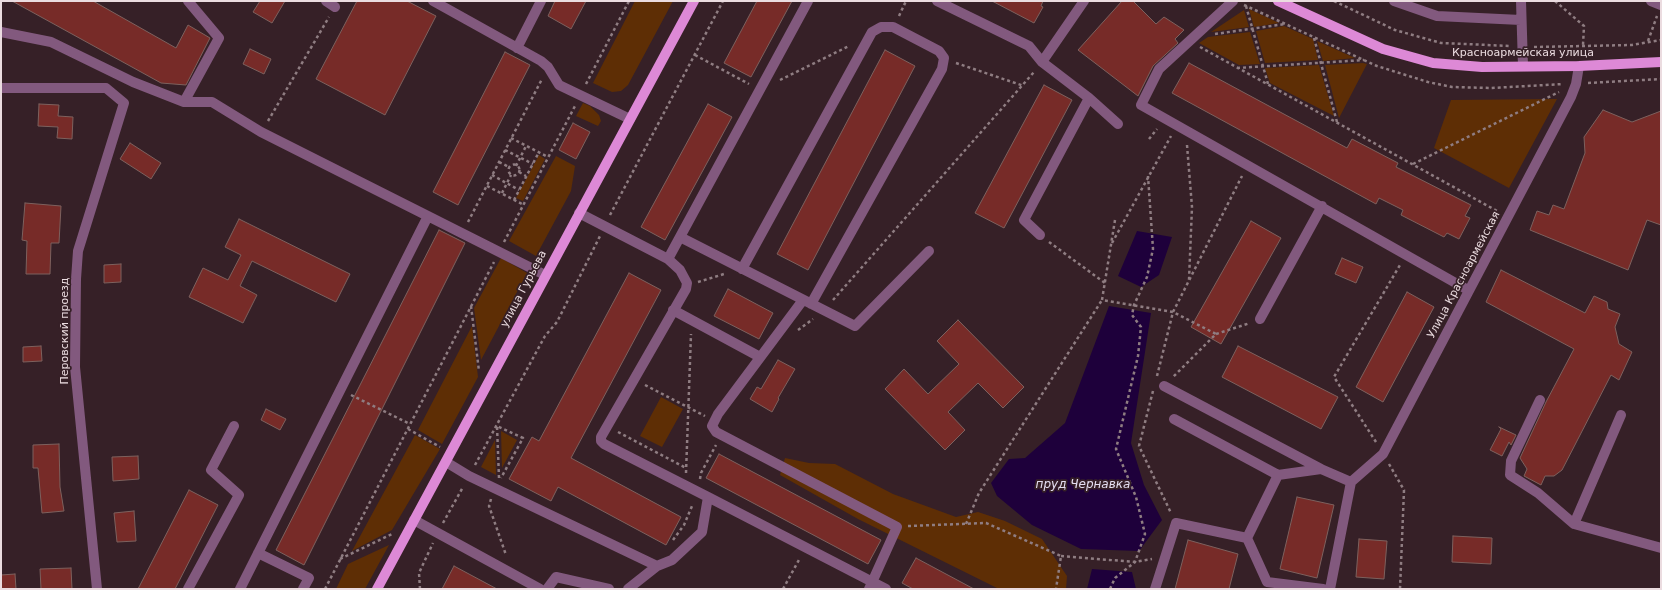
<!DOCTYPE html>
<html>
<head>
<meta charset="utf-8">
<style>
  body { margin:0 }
  #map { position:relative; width:1662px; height:590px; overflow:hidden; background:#362027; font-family:"DejaVu Sans",sans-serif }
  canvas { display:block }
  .frame { position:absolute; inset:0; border:2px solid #ebdce0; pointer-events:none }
</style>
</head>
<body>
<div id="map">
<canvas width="1662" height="590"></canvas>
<div class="frame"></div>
</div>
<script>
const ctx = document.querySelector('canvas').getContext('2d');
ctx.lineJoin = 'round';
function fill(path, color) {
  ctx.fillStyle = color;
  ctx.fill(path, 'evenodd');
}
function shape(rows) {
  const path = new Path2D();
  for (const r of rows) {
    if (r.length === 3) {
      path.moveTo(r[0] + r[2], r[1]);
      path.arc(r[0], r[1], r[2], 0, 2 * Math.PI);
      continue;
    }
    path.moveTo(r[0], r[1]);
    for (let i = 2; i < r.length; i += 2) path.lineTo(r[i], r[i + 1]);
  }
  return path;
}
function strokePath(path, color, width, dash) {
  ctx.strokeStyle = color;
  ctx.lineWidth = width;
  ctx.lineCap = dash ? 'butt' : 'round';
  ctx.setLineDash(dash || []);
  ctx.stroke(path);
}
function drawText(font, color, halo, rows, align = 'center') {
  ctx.font = font + ' "DejaVu Sans",sans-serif';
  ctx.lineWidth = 3.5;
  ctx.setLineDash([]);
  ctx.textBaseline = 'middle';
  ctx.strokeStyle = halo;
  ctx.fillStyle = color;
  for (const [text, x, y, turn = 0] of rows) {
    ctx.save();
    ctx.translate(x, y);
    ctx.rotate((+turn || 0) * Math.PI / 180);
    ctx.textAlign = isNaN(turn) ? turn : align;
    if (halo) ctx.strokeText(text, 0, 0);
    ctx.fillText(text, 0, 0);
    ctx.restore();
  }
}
const green = shape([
  [635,1,673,1,628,85,621,91,612,92,593,83],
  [1249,9,1279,23,1254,27],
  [1244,10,1249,27,1211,32],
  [1284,26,1313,39,1318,60,1265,63,1256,31],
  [1250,32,1260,64,1239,65,1199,43,1208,37],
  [1317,41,1355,58,1323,61],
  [1363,63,1367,64,1339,118,1325,65],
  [1319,65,1334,116,1270,83,1265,68],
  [1557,99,1509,188,1434,148,1451,100],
  [583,103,590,106,599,115,601,121,598,126,576,116],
  [539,155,545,159,523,201,516,198],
  [556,156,575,166,571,191,536,256,509,241],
  [501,258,527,273,481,360,474,308],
  [472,326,478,377,442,444,418,430],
  [661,397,683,409,662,447,640,436],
  [501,431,517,440,502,468],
  [415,435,440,449,392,530,352,551],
  [495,440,496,475,481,467],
  [785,458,809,463,835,464,893,494,956,517,978,512,1005,521,1042,539,1067,576,1066,589,999,589,858,519,780,475],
  [389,545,365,589,336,589,348,564]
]);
const water = shape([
  [1137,231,1172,237,1159,275,1141,287,1118,276],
  [1109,306,1151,313,1131,443,1144,485,1162,520,1139,551,1081,549,1032,525,997,496,991,483,1009,459,1025,458,1065,423],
  [1092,569,1132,572,1136,589,1087,589]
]);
const building = shape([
  [12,1,93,1,176,48,188,25,210,38,186,85,161,83,12,1],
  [260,1,285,1,272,23,253,12,260,1],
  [357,1,407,1,436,16,385,115,316,79,357,1],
  [555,1,586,1,571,29,548,16,555,1],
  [757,1,792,1,751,77,724,63,757,1],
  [992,1,1043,1,1041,6,1043,7,1034,23,992,1],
  [1122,1,1133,1,1156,24,1164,17,1184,30,1175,39,1178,43,1153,66,1138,96,1078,50,1122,1],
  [250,49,271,59,264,74,243,64,250,49],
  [885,50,915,66,808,270,777,254,885,50],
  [505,52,530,65,458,205,433,192,505,52],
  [1189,63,1347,148,1352,139,1398,163,1396,167,1471,205,1465,216,1470,218,1459,239,1447,233,1444,237,1401,215,1403,210,1379,198,1376,204,1172,93,1189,63],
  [1044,85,1072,100,1004,228,975,213,1044,85],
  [39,104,59,105,58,116,73,117,72,139,57,138,58,127,38,126,39,104],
  [708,104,732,117,665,240,641,227,708,104],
  [1603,110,1632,122,1661,111,1661,225,1647,220,1628,270,1530,230,1537,211,1549,215,1553,205,1564,209,1585,153,1584,137,1603,110],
  [573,123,590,132,576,159,559,150,573,123],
  [130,143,161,163,151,179,120,159,130,143],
  [25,203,61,206,59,243,51,243,50,274,26,274,27,241,22,240,25,203],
  [239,219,350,274,336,302,252,261,240,286,257,295,243,323,189,297,203,268,228,280,241,255,225,247,239,219],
  [1251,221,1281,238,1221,344,1191,327,1251,221],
  [439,230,465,243,304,565,276,550,439,230],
  [1342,258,1363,267,1356,283,1335,274,1342,258],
  [121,264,121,282,104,283,104,265,121,264],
  [1501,270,1585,313,1594,296,1607,302,1608,309,1620,314,1615,327,1619,344,1632,352,1619,380,1611,375,1562,470,1554,476,1545,476,1541,485,1524,476,1527,469,1520,458,1546,402,1574,349,1486,302,1501,270],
  [629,273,661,290,571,458,681,517,666,545,558,487,551,501,509,479,532,437,539,441,629,273],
  [728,289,773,313,759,339,714,316,728,289],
  [1407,292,1434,307,1383,402,1356,387,1407,292],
  [958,320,1024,387,1003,408,978,383,948,412,965,430,945,450,885,389,904,369,928,394,959,364,937,341,958,320],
  [41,346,42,361,23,362,23,347,41,346],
  [1238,346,1338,397,1321,429,1222,377,1238,346],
  [778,360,795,369,778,398,779,399,772,412,750,399,757,387,761,389,778,360],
  [266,409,286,419,280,430,261,420,266,409],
  [1499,427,1516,435,1511,445,1509,442,1502,456,1490,450,1501,429,1499,427],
  [59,444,60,487,64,511,42,513,38,468,33,468,33,445,59,444],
  [719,454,881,540,868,564,706,478,719,454],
  [138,456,139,479,113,481,112,457,138,456],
  [189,490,218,505,175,589,138,589,189,490],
  [1297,497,1334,505,1317,578,1280,569,1297,497],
  [134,511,136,541,117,542,114,513,134,511],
  [1453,536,1492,538,1491,564,1452,562,1453,536],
  [1359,539,1387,541,1384,579,1356,577,1359,539],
  [1188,540,1238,554,1229,589,1175,589,1188,540],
  [916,558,974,589,913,589,902,583,916,558],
  [454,566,497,589,442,589,454,566],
  [71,568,72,589,41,589,40,569,71,568],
  [15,574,16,589,1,589,1,575,15,574]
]);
const path = shape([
  [1334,1,1395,30,1441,43,1511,46],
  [1555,1,1584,26,1583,45],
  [1244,5,1377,66,1428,82,1452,87,1491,88,1563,84],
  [1246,6,1268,84],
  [899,16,906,1],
  [1215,34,1285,24],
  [1314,38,1337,122],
  [1648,41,1657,16],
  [1200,47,1497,211],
  [1534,47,1632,45,1661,40],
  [695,55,749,84],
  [956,63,1024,86],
  [1237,68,1364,60],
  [780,80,849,46],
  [1588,83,1661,79],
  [586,84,629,1],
  [268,121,329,17],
  [511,138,548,157],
  [1149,139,1157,129],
  [1187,145,1192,207,1189,280],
  [505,150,533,164],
  [499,162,509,167],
  [1413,164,1559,92],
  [514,170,5.5],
  [516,166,526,146],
  [519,172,526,176],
  [492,175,519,190],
  [487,186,524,205],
  [502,193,511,175],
  [514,200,539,152],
  [610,215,723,1],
  [1115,220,1102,300,1173,312,1216,334,1173,377],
  [468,222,542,79],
  [504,242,575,106],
  [1049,242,1105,283],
  [1112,243,1171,136],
  [698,282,724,274],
  [833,300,1034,72],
  [471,306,479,371],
  [798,330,813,319],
  [1216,334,1250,323],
  [1157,376,1173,312,1242,176],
  [645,385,705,416],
  [1153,391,1139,446,1171,513],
  [351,395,410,424],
  [408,429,440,447],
  [618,432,686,468],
  [1376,442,1334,377,1400,265],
  [1389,464,1404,490,1400,589],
  [475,465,545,336,557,322,600,236],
  [686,473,691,334],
  [499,478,497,426,523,438,501,478],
  [700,479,701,473,716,445],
  [491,499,489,506,506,555],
  [443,523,463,487],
  [966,524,979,493,1102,300],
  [908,526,986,523,1061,556,1056,589],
  [673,540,684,525,692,506],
  [1061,556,1135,562,1152,559],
  [340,559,392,534],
  [325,589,494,262],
  [420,589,419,573,433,543],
  [783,589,800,558]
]);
const minor = shape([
  [326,1,335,7],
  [433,1,541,61,548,67,559,85,630,119],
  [937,1,1029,46,1042,62,1089,98,1118,124],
  [1233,1,1159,69,1141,105,1468,290],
  [1394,1,1437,16,1521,20],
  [1521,1,1523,66],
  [1651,1,1661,5],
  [1,32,51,42,133,82,184,102,212,102,261,132,545,275],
  [517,48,541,1],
  [1042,62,1084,1],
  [1,88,106,88,124,103,78,251,76,279,75,367,97,589],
  [184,102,219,38,188,1],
  [579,213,668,259,680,270,687,283,686,289,601,437,601,441,604,444,708,497,702,532,672,560,657,566,628,589],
  [1040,235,1024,220,1089,98],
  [680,237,855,326,929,251],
  [668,259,808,1],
  [742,269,872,32,881,27,893,27,939,51,944,58,942,69,811,304],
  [803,300,718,414,712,426,716,432,897,527,869,589],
  [673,310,760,357],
  [1260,319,1322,206],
  [1164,386,1321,469],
  [1540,400,1511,461,1510,475,1538,493,1574,524],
  [1621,415,1574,524,1661,548],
  [1174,419,1278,475],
  [446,462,469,476,657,566],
  [708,497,886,589],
  [414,520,540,589],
  [1247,538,1267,582,1323,589],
  [258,553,309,578,303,589],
  [188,589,239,495,211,470,234,426],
  [240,589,428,216],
  [547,589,556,577,609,589],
  [1155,589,1176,523,1247,538,1278,475,1321,469,1351,482],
  [1330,589,1351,482,1383,454,1571,97,1576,84,1579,66]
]);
const major = shape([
  [1278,1,1383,49,1433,63,1482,67,1579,66,1661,62],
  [377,589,694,1]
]);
const pathBridge = shape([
  [1110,589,1115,578,1135,562,1145,534,1136,497,1116,449,1138,356,1141,327,1132,315,1134,305,1147,277,1153,249,1148,176]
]);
const streetNames = [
  ["Красноармейская улица",1523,53],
  ["Улица Красноармейская",1464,275,-62],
  ["улица Гурьева",524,289,-62],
  ["Перовский проезд",65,331,-90]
];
const waterNames = [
  ["пруд Чернавка",1083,485]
];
fill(green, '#5e2e05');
fill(water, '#1e003b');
fill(building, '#772b28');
strokePath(building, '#7d615e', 1);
strokePath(path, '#8f7d82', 2.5, [3, 3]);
strokePath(minor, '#82597e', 10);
strokePath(major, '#dd89d6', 10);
strokePath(pathBridge, '#8f7d82', 2.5, [3, 3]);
drawText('11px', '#ebdce0', '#362027', streetNames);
drawText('italic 12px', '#e4ddf1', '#362027', waterNames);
</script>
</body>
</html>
